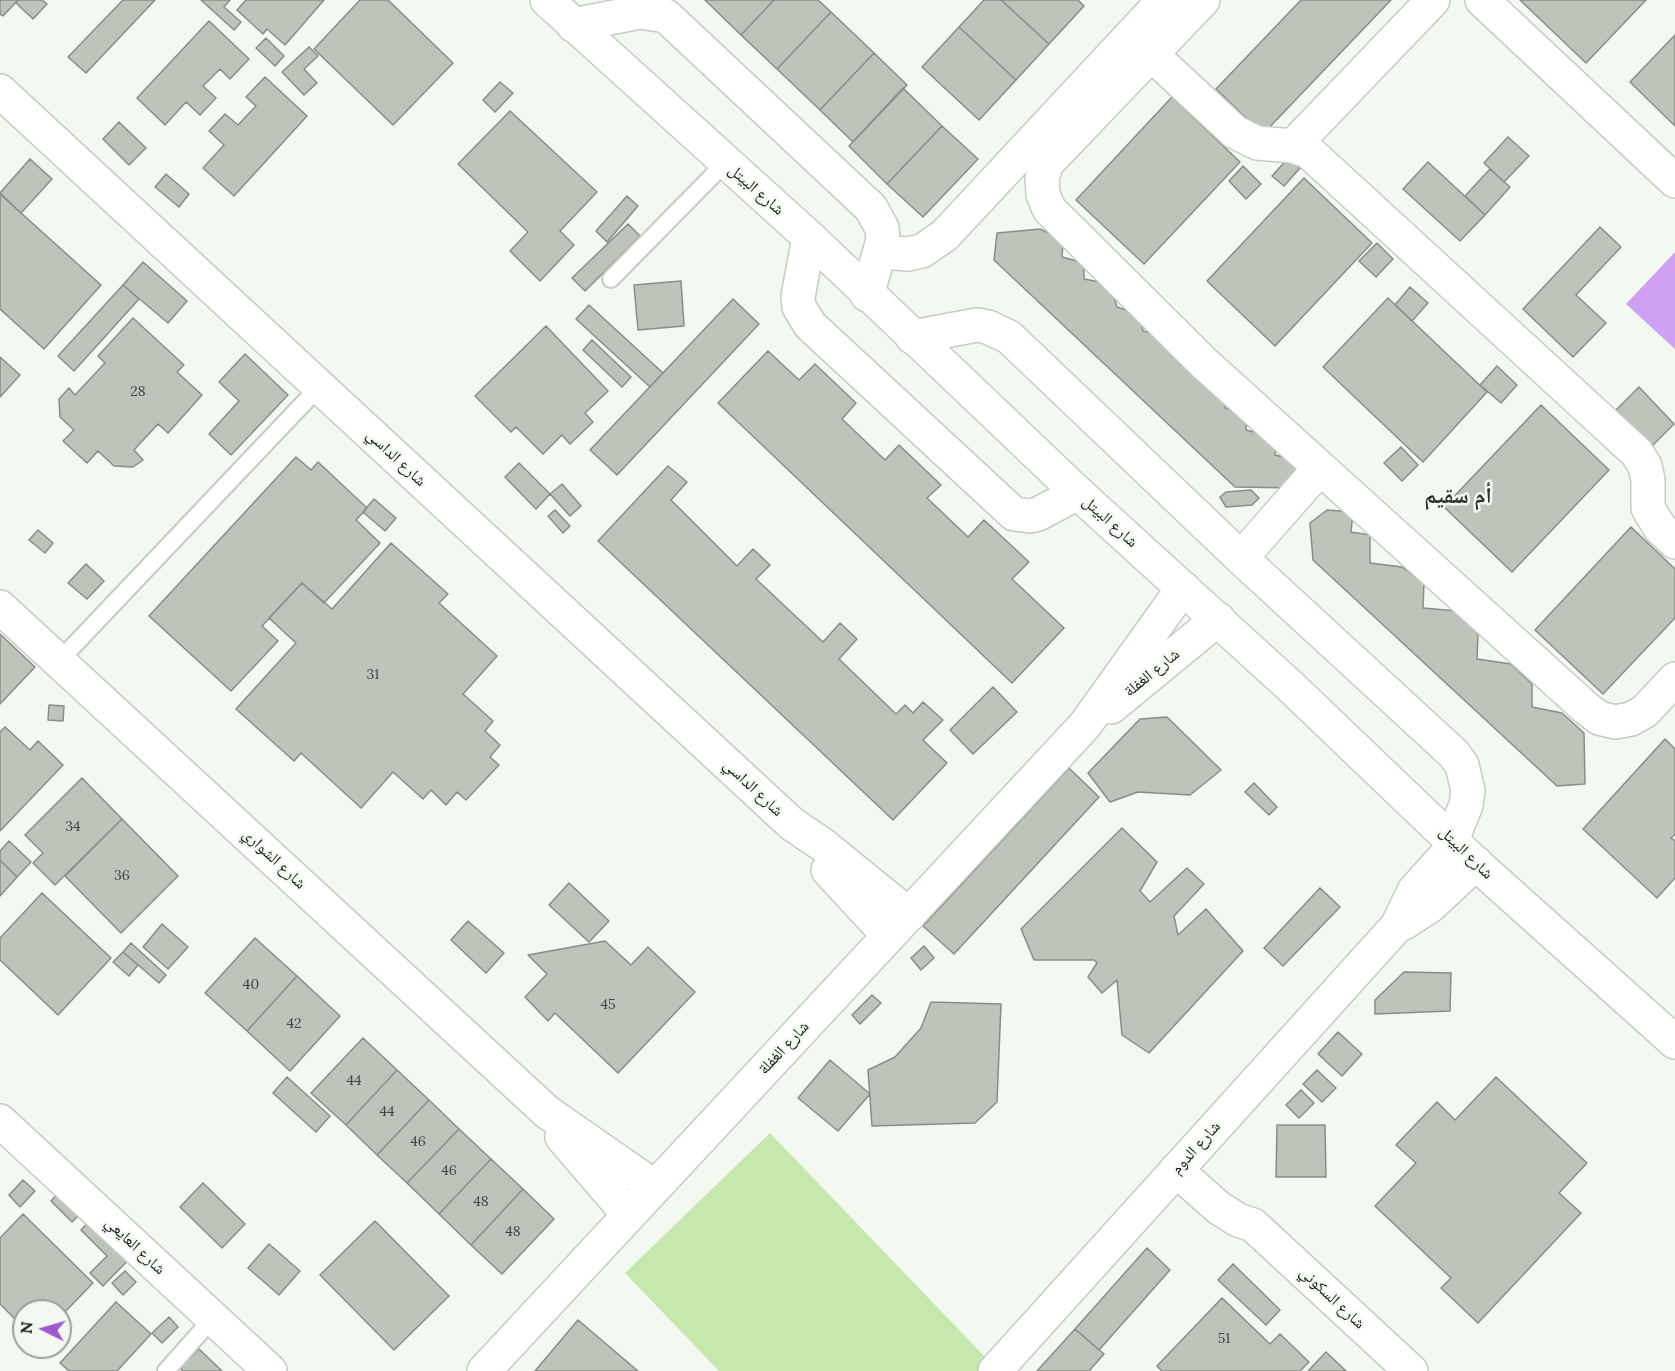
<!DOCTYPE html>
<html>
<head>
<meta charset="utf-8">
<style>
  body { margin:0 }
  #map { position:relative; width:1675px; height:1371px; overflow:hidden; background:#f3f9f0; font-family:Lora,serif }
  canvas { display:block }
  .north { position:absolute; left:12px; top:1299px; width:60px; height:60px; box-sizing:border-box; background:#f3f9f0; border:2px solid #9ba099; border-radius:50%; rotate:275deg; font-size:16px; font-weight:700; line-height:24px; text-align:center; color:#181a17 }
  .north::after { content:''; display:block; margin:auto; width:21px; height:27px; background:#9d59cf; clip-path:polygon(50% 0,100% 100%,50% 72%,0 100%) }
</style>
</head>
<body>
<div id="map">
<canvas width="1675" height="1371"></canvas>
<div class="north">N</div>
</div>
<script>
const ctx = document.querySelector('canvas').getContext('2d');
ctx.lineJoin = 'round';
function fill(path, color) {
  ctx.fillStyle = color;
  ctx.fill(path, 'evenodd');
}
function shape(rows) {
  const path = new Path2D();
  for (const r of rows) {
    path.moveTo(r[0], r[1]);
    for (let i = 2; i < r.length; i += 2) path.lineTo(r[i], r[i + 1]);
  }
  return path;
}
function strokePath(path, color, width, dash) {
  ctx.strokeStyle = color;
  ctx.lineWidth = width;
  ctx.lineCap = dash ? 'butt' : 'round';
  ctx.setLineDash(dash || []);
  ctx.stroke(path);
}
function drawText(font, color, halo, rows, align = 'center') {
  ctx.font = font + ' Lora,"Noto Naskh Arabic",serif';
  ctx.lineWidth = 5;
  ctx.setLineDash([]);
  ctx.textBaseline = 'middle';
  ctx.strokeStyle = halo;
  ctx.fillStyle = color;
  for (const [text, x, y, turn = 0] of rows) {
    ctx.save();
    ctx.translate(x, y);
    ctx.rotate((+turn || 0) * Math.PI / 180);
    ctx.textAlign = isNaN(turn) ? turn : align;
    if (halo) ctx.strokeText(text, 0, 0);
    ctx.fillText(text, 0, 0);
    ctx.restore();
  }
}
const green = shape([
  [770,1133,989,1361,978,1371,719,1371,625,1273]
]);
const water = shape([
  [1675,252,1675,349,1626,304]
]);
const building = shape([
  [0,0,18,0,3,16,0,14,0,0],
  [18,0,42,0,47,4,33,19,16,3,18,0],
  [123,0,155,0,86,73,68,57,123,0],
  [201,0,230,0,224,7,241,22,234,30,201,0],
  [246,0,324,0,285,45,267,29,263,34,237,10,246,0],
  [360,0,388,0,453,63,393,125,314,49,360,0],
  [705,0,774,0,741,35,705,0],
  [774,0,818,0,831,12,777,69,741,35,774,0],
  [984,0,1001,0,1049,44,1016,80,959,27,984,0],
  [1001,0,1078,0,1084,6,1049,44,1001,0],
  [1301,0,1391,0,1263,134,1216,89,1301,0],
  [1520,0,1646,0,1586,63,1520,0],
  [831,12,874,53,820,110,777,69,831,12],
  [209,21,249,59,230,79,220,69,203,86,216,98,200,115,186,102,165,125,137,98,209,21],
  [959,27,1016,80,979,120,922,67,959,27],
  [1675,35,1675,126,1630,82,1675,35],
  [266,38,284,56,275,66,256,48,266,38],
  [309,47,318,56,304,69,317,83,304,95,282,72,309,47],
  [874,53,907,85,853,142,820,110,874,53],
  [265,77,307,116,234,196,203,168,224,145,209,131,225,114,238,125,256,106,246,97,265,77],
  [500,82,513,93,495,112,483,100,500,82],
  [903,88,942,126,887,184,849,146,903,88],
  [1172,97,1240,162,1144,264,1076,200,1172,97],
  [510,111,597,192,560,231,574,245,540,281,510,251,528,232,458,164,510,111],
  [119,122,146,148,129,165,103,139,119,122],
  [942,126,978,159,923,217,887,184,942,126],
  [1508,137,1529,156,1504,182,1484,163,1508,137],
  [1289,157,1300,168,1284,186,1272,176,1289,157],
  [30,159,52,179,21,213,0,193,30,159],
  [1428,162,1485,215,1460,241,1403,189,1428,162],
  [1243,166,1261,184,1246,199,1229,181,1243,166],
  [1490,169,1510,187,1485,215,1465,196,1490,169],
  [166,174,189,194,179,207,155,187,166,174],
  [1304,178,1372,243,1275,346,1207,281,1304,178],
  [0,194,101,285,44,349,0,309,0,194],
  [627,196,638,206,607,242,596,231,627,196],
  [628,224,640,236,585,291,572,278,628,224],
  [1600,227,1621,247,1576,295,1606,323,1573,357,1523,309,1600,227],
  [1040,229,1063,240,1062,257,1084,263,1084,279,1110,284,1117,307,1140,315,1143,331,1171,337,1171,354,1194,364,1195,378,1222,388,1225,408,1247,412,1246,430,1276,437,1275,455,1298,461,1298,488,1235,487,994,260,997,233,1040,229],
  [1377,243,1393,259,1376,277,1359,261,1377,243],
  [143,262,187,301,168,323,123,285,143,262],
  [681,281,684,326,638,330,634,285,681,281],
  [123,285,139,299,74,371,58,356,123,285],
  [1410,287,1428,303,1412,321,1395,305,1410,287],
  [1388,298,1487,392,1423,462,1323,367,1388,298],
  [733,299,759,324,617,475,590,450,733,299],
  [589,305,663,373,650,387,576,319,589,305],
  [133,318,184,365,177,372,202,395,168,433,158,424,134,450,143,460,133,467,114,466,98,451,87,463,63,441,74,430,60,417,59,399,69,388,75,395,105,363,98,356,133,318],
  [546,326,608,391,585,413,593,422,570,444,562,435,543,454,516,427,511,432,475,396,546,326],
  [592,340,631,377,622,387,583,350,592,340],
  [768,351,799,380,815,364,856,403,842,419,885,460,899,445,941,485,927,498,968,537,984,520,1029,562,1012,579,1064,628,1012,683,718,403,768,351],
  [245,354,288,395,231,455,209,434,239,401,219,382,245,354],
  [0,357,20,375,0,397,0,357],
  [1497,366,1517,385,1501,403,1480,385,1497,366],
  [1639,387,1674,424,1651,447,1616,410,1639,387],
  [1541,405,1609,470,1512,572,1444,507,1541,405],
  [1401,447,1418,465,1402,481,1384,463,1401,447],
  [296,457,311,470,318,462,367,508,356,520,380,543,324,603,302,583,262,626,278,641,231,691,149,616,296,457],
  [519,463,550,494,536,509,505,477,519,463],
  [668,466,687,482,671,500,737,566,753,549,770,565,756,579,823,642,840,623,857,639,839,659,896,714,905,705,913,713,923,702,943,720,923,740,947,763,893,820,598,541,668,466],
  [562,484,581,506,570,516,550,494,562,484],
  [1251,490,1259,498,1252,505,1226,507,1220,497,1226,492,1251,490],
  [374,499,396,518,385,531,363,512,374,499],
  [555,510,570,526,563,533,548,516,555,510],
  [1327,510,1353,512,1351,532,1370,535,1370,563,1402,567,1424,583,1423,608,1457,611,1478,634,1477,659,1511,664,1532,684,1532,707,1562,713,1584,733,1585,784,1557,786,1313,560,1310,523,1327,510],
  [1631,527,1675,569,1675,618,1603,694,1535,630,1631,527],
  [38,530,53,543,45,553,29,540,38,530],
  [391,543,448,594,439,603,497,656,463,694,493,721,485,731,500,745,490,757,499,765,466,800,457,792,446,805,431,790,423,799,393,772,361,808,301,753,294,761,236,709,296,643,269,618,302,583,332,609,391,543],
  [86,564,104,581,87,599,68,583,86,564],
  [0,634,35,667,0,704,0,634],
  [993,687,1017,712,973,754,950,730,993,687],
  [49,705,64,706,63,721,48,720,49,705],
  [1167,717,1221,770,1190,795,1138,792,1110,802,1088,773,1140,719,1167,717],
  [5,727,30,750,38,741,63,765,0,831,0,732,5,727],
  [1665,739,1675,749,1675,834,1671,838,1675,841,1675,878,1657,898,1583,829,1665,739],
  [1069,768,1099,797,954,954,923,926,1069,768],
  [82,778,122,819,55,885,33,863,43,853,25,835,82,778],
  [1254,783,1277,807,1269,815,1245,792,1254,783],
  [122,819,178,876,121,933,65,876,122,819],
  [1122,828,1157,862,1140,891,1150,902,1187,868,1204,884,1174,916,1178,935,1206,909,1243,951,1149,1053,1122,1035,1117,980,1102,993,1088,977,1097,963,1094,960,1034,960,1021,929,1122,828],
  [9,841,31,862,17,877,0,860,0,851,9,841],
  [0,860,17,877,0,896,0,860],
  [569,883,609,921,589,942,549,905,569,883],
  [1320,888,1340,907,1283,966,1264,948,1320,888],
  [42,893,111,958,58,1015,0,960,0,938,42,893],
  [468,921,504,953,486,973,451,940,468,921],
  [162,924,188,947,168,969,143,947,162,924],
  [255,938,297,976,247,1031,205,993,255,938],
  [605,941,631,965,648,947,695,992,618,1073,555,1013,548,1021,525,997,547,974,528,955,605,941],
  [131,943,166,975,159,983,123,952,131,943],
  [924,946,934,958,921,970,911,958,924,946],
  [123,952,138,965,129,976,113,962,123,952],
  [1404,972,1451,973,1450,1011,1375,1014,1375,1000,1404,972],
  [297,976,340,1016,290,1071,247,1031,297,976],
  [872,995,881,1003,860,1024,852,1015,872,995],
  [931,1002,1001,1004,997,1102,975,1123,872,1126,868,1070,895,1057,921,1028,931,1002],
  [1338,1032,1362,1054,1342,1076,1318,1054,1338,1032],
  [363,1038,397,1070,346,1125,311,1093,363,1038],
  [830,1060,870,1094,838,1131,798,1098,830,1060],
  [397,1070,429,1100,377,1155,346,1125,397,1070],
  [1317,1070,1336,1088,1322,1102,1303,1084,1317,1070],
  [287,1077,330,1116,316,1132,273,1093,287,1077],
  [1496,1077,1587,1163,1559,1193,1581,1213,1478,1323,1441,1288,1451,1278,1375,1206,1416,1163,1396,1145,1437,1102,1455,1120,1496,1077],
  [1301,1090,1314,1103,1299,1118,1286,1105,1301,1090],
  [429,1100,459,1129,407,1183,377,1155,429,1100],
  [1277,1125,1325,1125,1326,1177,1276,1177,1277,1125],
  [459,1129,491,1159,439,1214,407,1183,459,1129],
  [491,1159,523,1189,471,1245,439,1214,491,1159],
  [23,1180,35,1191,20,1207,9,1195,23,1180],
  [203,1183,245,1224,222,1248,180,1207,203,1183],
  [66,1185,88,1206,72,1222,51,1201,66,1185],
  [523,1189,554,1219,502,1274,471,1245,523,1189],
  [23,1214,93,1283,60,1317,60,1311,24,1311,24,1328,0,1304,0,1238,23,1214],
  [96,1214,135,1253,103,1286,90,1273,107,1256,81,1230,96,1214],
  [375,1221,449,1296,394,1350,320,1275,375,1221],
  [269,1244,300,1271,279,1295,248,1268,269,1244],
  [1147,1248,1170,1270,1099,1350,1075,1329,1147,1248],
  [1233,1264,1280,1310,1266,1325,1218,1280,1233,1264],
  [125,1271,136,1282,123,1295,112,1283,125,1271],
  [1222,1298,1270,1344,1280,1334,1309,1362,1300,1371,1162,1371,1157,1366,1222,1298],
  [116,1302,151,1334,117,1371,69,1371,60,1363,116,1302],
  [169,1317,178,1327,162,1343,152,1333,169,1317],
  [578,1320,638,1371,535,1371,578,1320],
  [1075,1329,1104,1354,1089,1371,1037,1371,1075,1329],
  [199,1349,222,1371,183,1371,180,1368,199,1349],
  [1326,1352,1346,1371,1308,1371,1326,1352]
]);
const service = shape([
  [611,279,725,163],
  [59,661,319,387],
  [166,1371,213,1318]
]);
const minor = shape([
  [1203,0,1047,163,1042,178,1043,194,1049,209,1203,362,1586,708,1599,718,1615,722,1631,719,1645,711,1675,679],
  [1482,0,1675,181],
  [573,25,640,12,666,16,871,208,882,228,883,240,867,295],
  [1151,54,1235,132,1257,143,1293,146,1309,152,1637,453,1645,466,1648,480,1648,508,1660,528,1675,542],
  [0,91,792,824,823,845,909,915],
  [1293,146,1433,0],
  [809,237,798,297,799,307,810,325,1014,514,1030,516,1038,514,1078,493],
  [881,252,908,254,922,251,945,235,1164,0],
  [912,337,977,325,988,327,1009,337,1241,558,1454,754,1462,765,1468,791,1466,805,1452,840],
  [1241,558,1320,468],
  [0,607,547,1112,655,1187],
  [1111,707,1218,619],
  [828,870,889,936],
  [1404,923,1430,906,1476,863],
  [0,1121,270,1371],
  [562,1137,629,1215],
  [1176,1170,1219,1208,1238,1220,1253,1225,1411,1371],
  [484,1371,1085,725,1183,588],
  [995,1371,1397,926,1414,891,1456,844]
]);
const tertiary = shape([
  [547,0,809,237,1078,493,1290,686,1474,862,1675,1042]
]);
const numberNames = [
  ["28",138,392],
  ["31",373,675],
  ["34",73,827],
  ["36",122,876],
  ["40",251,985],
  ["45",608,1005],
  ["42",294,1024],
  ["44",354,1081],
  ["44",387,1112],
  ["46",418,1142],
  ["46",449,1171],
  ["48",481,1202],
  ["48",513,1232],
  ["51",1224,1339]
];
const streetNames = [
  ["شارع البيتل",756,190,41],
  ["شارع الداسي",396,458,43],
  ["شارع البيتل",1110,522,42],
  ["شارع الغفلة",1152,673,-39],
  ["شارع الداسي",753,788,43],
  ["شارع البيتل",1466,853,44],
  ["شارع الشواري",274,859,43],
  ["شارع الغفلة",784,1048,-47],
  ["شارع الدوم",1196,1148,-48],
  ["شارع العايعي",135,1246,43],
  ["شارع السكوني",1332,1298,43]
];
const districtNames = [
  ["أم سقيم",1458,497]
];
fill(green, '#c6e8af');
fill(water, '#cea1f5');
fill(building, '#bec4ba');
strokePath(building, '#888e85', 1.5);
strokePath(service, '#c6ccc3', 20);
strokePath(minor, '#c6ccc3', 36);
strokePath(tertiary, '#c6ccc3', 36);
strokePath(service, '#fff', 16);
strokePath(minor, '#fff', 33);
strokePath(tertiary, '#fff', 33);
drawText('14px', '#424440', null, numberNames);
drawText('16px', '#181a17', '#f3f9f0', streetNames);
drawText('bold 22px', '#2d322a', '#f3f9f0', districtNames);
</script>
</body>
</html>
